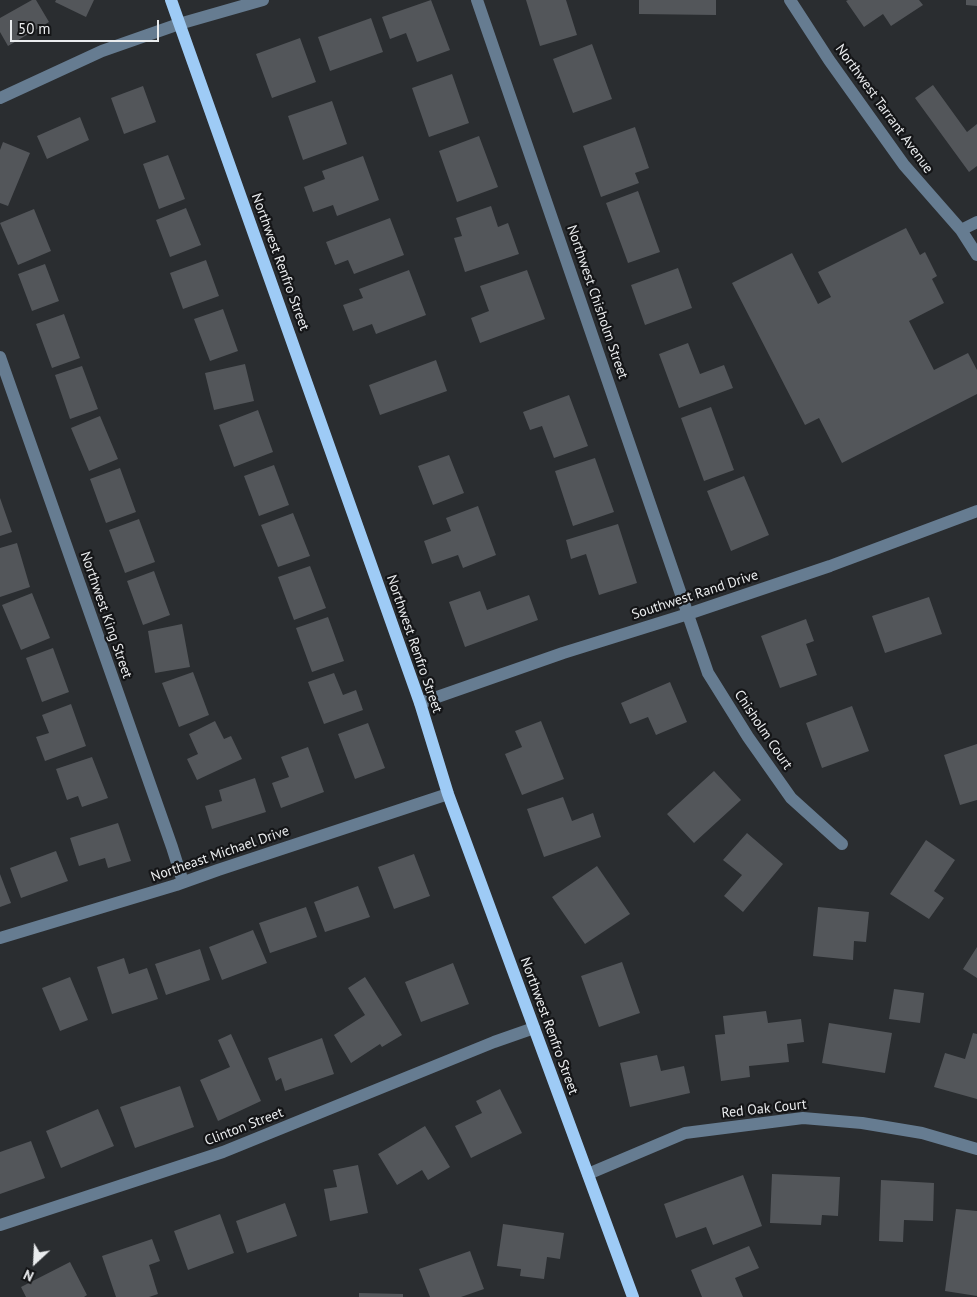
<!DOCTYPE html>
<html>
<head>
<meta charset="utf-8">
<style>
  body { margin:0 }
  #map { position:relative; width:977px; height:1297px; overflow:hidden; background:#2a2d30; font-family:"PT Sans",sans-serif }
  canvas { display:block }
  .north { position:absolute; left:10px; top:1237px; width:50px; height:50px; -webkit-text-stroke:4px #141517; paint-order:stroke; rotate:205deg; font-size:14px; font-weight:700; line-height:20px; text-align:center; color:#eaecee }
  .north::after { content:''; display:block; margin:auto; width:18px; height:22px; background:#eaecee; clip-path:polygon(50% 0,100% 100%,50% 72%,0 100%) }
  .scale { position:absolute; left:10px; top:20px; width:149px; height:22px; box-sizing:border-box; border:2px solid #eaecee; border-top:0; padding-left:6px; font-size:15px; line-height:18px; white-space:nowrap; color:#eaecee; -webkit-text-stroke:4px #141517; paint-order:stroke }
</style>
</head>
<body>
<div id="map">
<canvas width="977" height="1297"></canvas>
<div class="north">N</div>
<div class="scale">50 m</div>
</div>
<script>
const ctx = document.querySelector('canvas').getContext('2d');
ctx.lineJoin = 'round';
function fill(path, color) {
  ctx.fillStyle = color;
  ctx.fill(path, 'evenodd');
}
function shape(rows) {
  const path = new Path2D();
  for (const r of rows) {
    path.moveTo(r[0], r[1]);
    for (let i = 2; i < r.length; i += 2) path.lineTo(r[i], r[i + 1]);
  }
  return path;
}
function strokePath(path, color, width, dash) {
  ctx.strokeStyle = color;
  ctx.lineWidth = width;
  ctx.lineCap = dash ? 'butt' : 'round';
  ctx.setLineDash(dash || []);
  ctx.stroke(path);
}
function drawText(font, color, halo, rows, align = 'center') {
  ctx.font = font + ' "PT Sans",sans-serif';
  ctx.lineWidth = 4.5;
  ctx.setLineDash([]);
  ctx.textBaseline = 'middle';
  ctx.strokeStyle = halo;
  ctx.fillStyle = color;
  for (const [text, x, y, turn = 0] of rows) {
    ctx.save();
    ctx.translate(x, y);
    ctx.rotate((+turn || 0) * Math.PI / 180);
    ctx.textAlign = isNaN(turn) ? turn : align;
    if (halo) ctx.strokeText(text, 0, 0);
    ctx.fillText(text, 0, 0);
    ctx.restore();
  }
}
const building = shape([
  [32,0,36,0,49,22,8,46,0,32,0,18],
  [56,0,94,0,86,17,55,2],
  [431,0,450,50,417,62,406,33,390,39,382,17],
  [526,0,566,0,577,35,540,46],
  [639,0,716,0,716,15,639,14],
  [848,0,919,0,923,5,891,26,883,14,864,27,846,1],
  [966,0,977,0,977,6,966,5],
  [371,18,383,52,330,71,318,37],
  [300,38,316,82,272,98,256,54],
  [592,44,612,99,573,113,553,59],
  [452,74,469,123,429,137,412,88],
  [933,85,967,132,977,124,977,166,969,172,915,98],
  [143,86,156,122,124,134,111,98],
  [332,101,347,144,303,160,288,116],
  [80,117,89,140,47,159,37,136],
  [635,127,649,168,635,173,639,183,601,197,583,146],
  [479,136,498,187,457,202,439,151],
  [3,142,30,153,8,206,0,203,0,150],
  [168,155,185,199,159,209,143,164],
  [363,156,379,200,337,216,333,205,313,212,304,187,325,179,322,171],
  [638,191,660,252,628,263,606,203],
  [491,206,498,227,508,223,519,254,465,272,454,238,462,236,456,218],
  [186,208,201,245,170,257,156,220],
  [34,209,51,251,18,265,0,223],
  [390,218,404,255,354,274,348,260,335,265,326,242],
  [906,228,920,255,925,252,937,276,932,279,944,303,909,321,934,370,968,353,977,370,977,394,842,463,819,418,805,425,732,283,792,253,818,304,831,297,818,272],
  [206,260,219,296,183,309,170,273],
  [45,264,59,301,32,311,18,274],
  [678,268,692,308,645,325,631,285],
  [409,270,426,315,376,334,372,324,353,331,343,305,363,298,359,289],
  [527,270,545,319,480,343,471,318,489,311,480,286],
  [223,309,238,351,210,361,194,319],
  [64,314,80,358,52,368,36,324],
  [688,343,700,374,724,365,733,388,679,408,659,354],
  [436,360,447,391,380,415,369,385],
  [245,364,254,401,214,410,205,373],
  [82,366,98,409,70,419,55,375],
  [569,395,588,446,554,458,542,426,530,430,523,412],
  [711,407,734,470,704,481,681,418],
  [258,410,273,452,234,467,219,425],
  [100,416,118,459,89,471,71,428],
  [449,455,464,493,433,505,418,466],
  [595,458,614,512,573,526,555,471],
  [274,465,289,505,259,516,244,476],
  [120,468,136,512,106,523,90,479],
  [744,476,769,535,731,551,707,491],
  [0,498,12,532,0,536],
  [478,506,496,555,463,568,458,555,432,564,424,541,451,531,446,518],
  [293,513,310,556,278,567,261,525],
  [139,519,155,562,125,573,109,530],
  [618,524,637,583,599,595,586,554,571,559,566,540],
  [17,543,30,587,0,597,0,548],
  [310,566,326,608,294,620,278,577],
  [154,571,170,615,143,625,127,581],
  [480,591,487,610,529,595,538,620,465,647,449,602],
  [32,593,50,638,21,650,2,605],
  [929,597,942,634,885,653,872,616],
  [328,617,344,661,312,672,296,628],
  [806,619,814,641,806,644,817,675,780,688,761,636],
  [182,624,190,667,155,673,148,631],
  [53,648,69,692,42,702,26,658],
  [193,672,209,715,179,727,162,683],
  [334,673,343,695,356,690,363,710,324,724,308,682],
  [670,682,687,722,656,735,648,717,630,724,621,703],
  [71,704,86,746,45,761,36,737,49,733,42,715],
  [852,706,869,751,822,768,806,723],
  [215,721,224,739,231,736,242,759,197,780,187,759,198,754,189,734],
  [541,721,564,779,522,795,505,754,522,747,515,731],
  [368,723,385,768,355,779,338,734],
  [977,744,977,800,960,805,944,755],
  [308,747,324,792,281,808,272,783,289,777,281,757],
  [92,757,108,798,82,807,78,796,67,800,56,769],
  [714,771,741,800,694,843,667,814],
  [255,778,266,812,212,829,205,806,222,801,219,790],
  [563,797,572,821,593,813,601,837,544,857,527,809],
  [118,823,131,861,108,868,105,858,79,866,70,838],
  [747,833,783,864,743,912,724,896,742,875,723,860],
  [926,840,955,860,934,891,944,898,929,919,890,894],
  [56,851,68,881,21,898,10,868],
  [414,854,430,896,394,909,378,867],
  [597,866,630,914,585,944,552,897],
  [0,874,11,903,0,907],
  [358,886,370,917,325,932,314,902],
  [306,907,317,937,270,953,259,923],
  [818,907,869,912,866,942,854,941,853,960,813,956],
  [253,930,267,963,222,980,209,947],
  [977,947,977,978,963,969],
  [200,949,210,980,166,995,155,964],
  [124,958,129,974,147,968,158,999,112,1014,97,967],
  [622,962,640,1013,599,1027,581,976],
  [453,963,469,1004,421,1022,405,982],
  [70,977,88,1020,60,1031,42,988],
  [365,977,402,1035,382,1047,380,1044,351,1063,334,1035,365,1015,348,988],
  [894,989,924,993,920,1023,889,1019],
  [766,1011,768,1023,801,1019,804,1042,787,1044,789,1062,749,1066,750,1077,721,1081,715,1035,725,1034,723,1016],
  [829,1023,892,1033,885,1073,822,1063],
  [973,1033,977,1034,977,1099,934,1087,945,1053,965,1059],
  [231,1034,261,1101,218,1121,200,1080,230,1067,218,1040],
  [322,1038,334,1074,285,1091,281,1078,276,1081,268,1058],
  [657,1055,661,1071,684,1066,690,1093,630,1107,620,1063],
  [180,1086,194,1127,135,1148,120,1107],
  [500,1089,522,1133,471,1158,455,1126,482,1113,476,1101],
  [98,1109,114,1146,61,1168,46,1131],
  [425,1126,450,1167,428,1180,422,1170,397,1185,378,1154],
  [31,1141,45,1178,0,1194,0,1152],
  [358,1165,368,1213,330,1221,324,1189,337,1187,333,1170],
  [772,1174,840,1177,838,1216,822,1215,821,1225,770,1223],
  [743,1175,762,1226,713,1245,706,1227,676,1238,664,1204],
  [881,1180,934,1183,933,1221,904,1220,903,1242,879,1241],
  [285,1203,297,1236,247,1253,236,1221],
  [956,1209,977,1211,977,1296,945,1291],
  [220,1214,234,1253,188,1270,174,1231],
  [503,1224,564,1233,560,1259,547,1257,544,1279,520,1276,521,1269,497,1266],
  [152,1239,160,1261,149,1265,158,1294,149,1297,116,1297,102,1256],
  [749,1246,759,1268,735,1278,743,1297,702,1297,691,1270],
  [470,1251,484,1289,461,1297,430,1297,419,1269],
  [70,1262,87,1295,84,1297,26,1297,21,1287],
  [359,1293,403,1294,403,1297,359,1297]
]);
const minor = shape([
  [477,0,708,673,748,737,791,798,842,844],
  [790,0,829,60,904,165,961,230,977,255],
  [0,98,102,51,179,24,263,0],
  [961,230,977,222],
  [0,357,172,847,183,882],
  [420,703,563,653,688,614,830,566,977,511],
  [0,938,176,885,218,870,448,794],
  [588,1174,685,1133,803,1118,862,1123,922,1133,977,1149],
  [0,1225,223,1152,494,1042,534,1028]
]);
const major = shape([
  [171,0,420,703,448,794,633,1297]
]);
const streetNames = [
  ["Northwest Tarrant Avenue",884,109,54],
  ["Northwest Renfro Street",280,262,70],
  ["Northwest Chisholm Street",597,302,71],
  ["Southwest Rand Drive",695,595,-18],
  ["Northwest King Street",106,615,71],
  ["Northwest Renfro Street",414,644,71],
  ["Chisholm Court",763,730,56],
  ["Northeast Michael Drive",220,854,-19],
  ["Northwest Renfro Street",549,1026,70],
  ["Red Oak Court",764,1109,-6],
  ["Clinton Street",244,1127,-21]
];
fill(building, '#53565a');
strokePath(minor, '#667c91', 12);
strokePath(major, '#9ecbf6', 12);
drawText('14px', '#eaecee', '#141517', streetNames);
</script>
</body>
</html>
